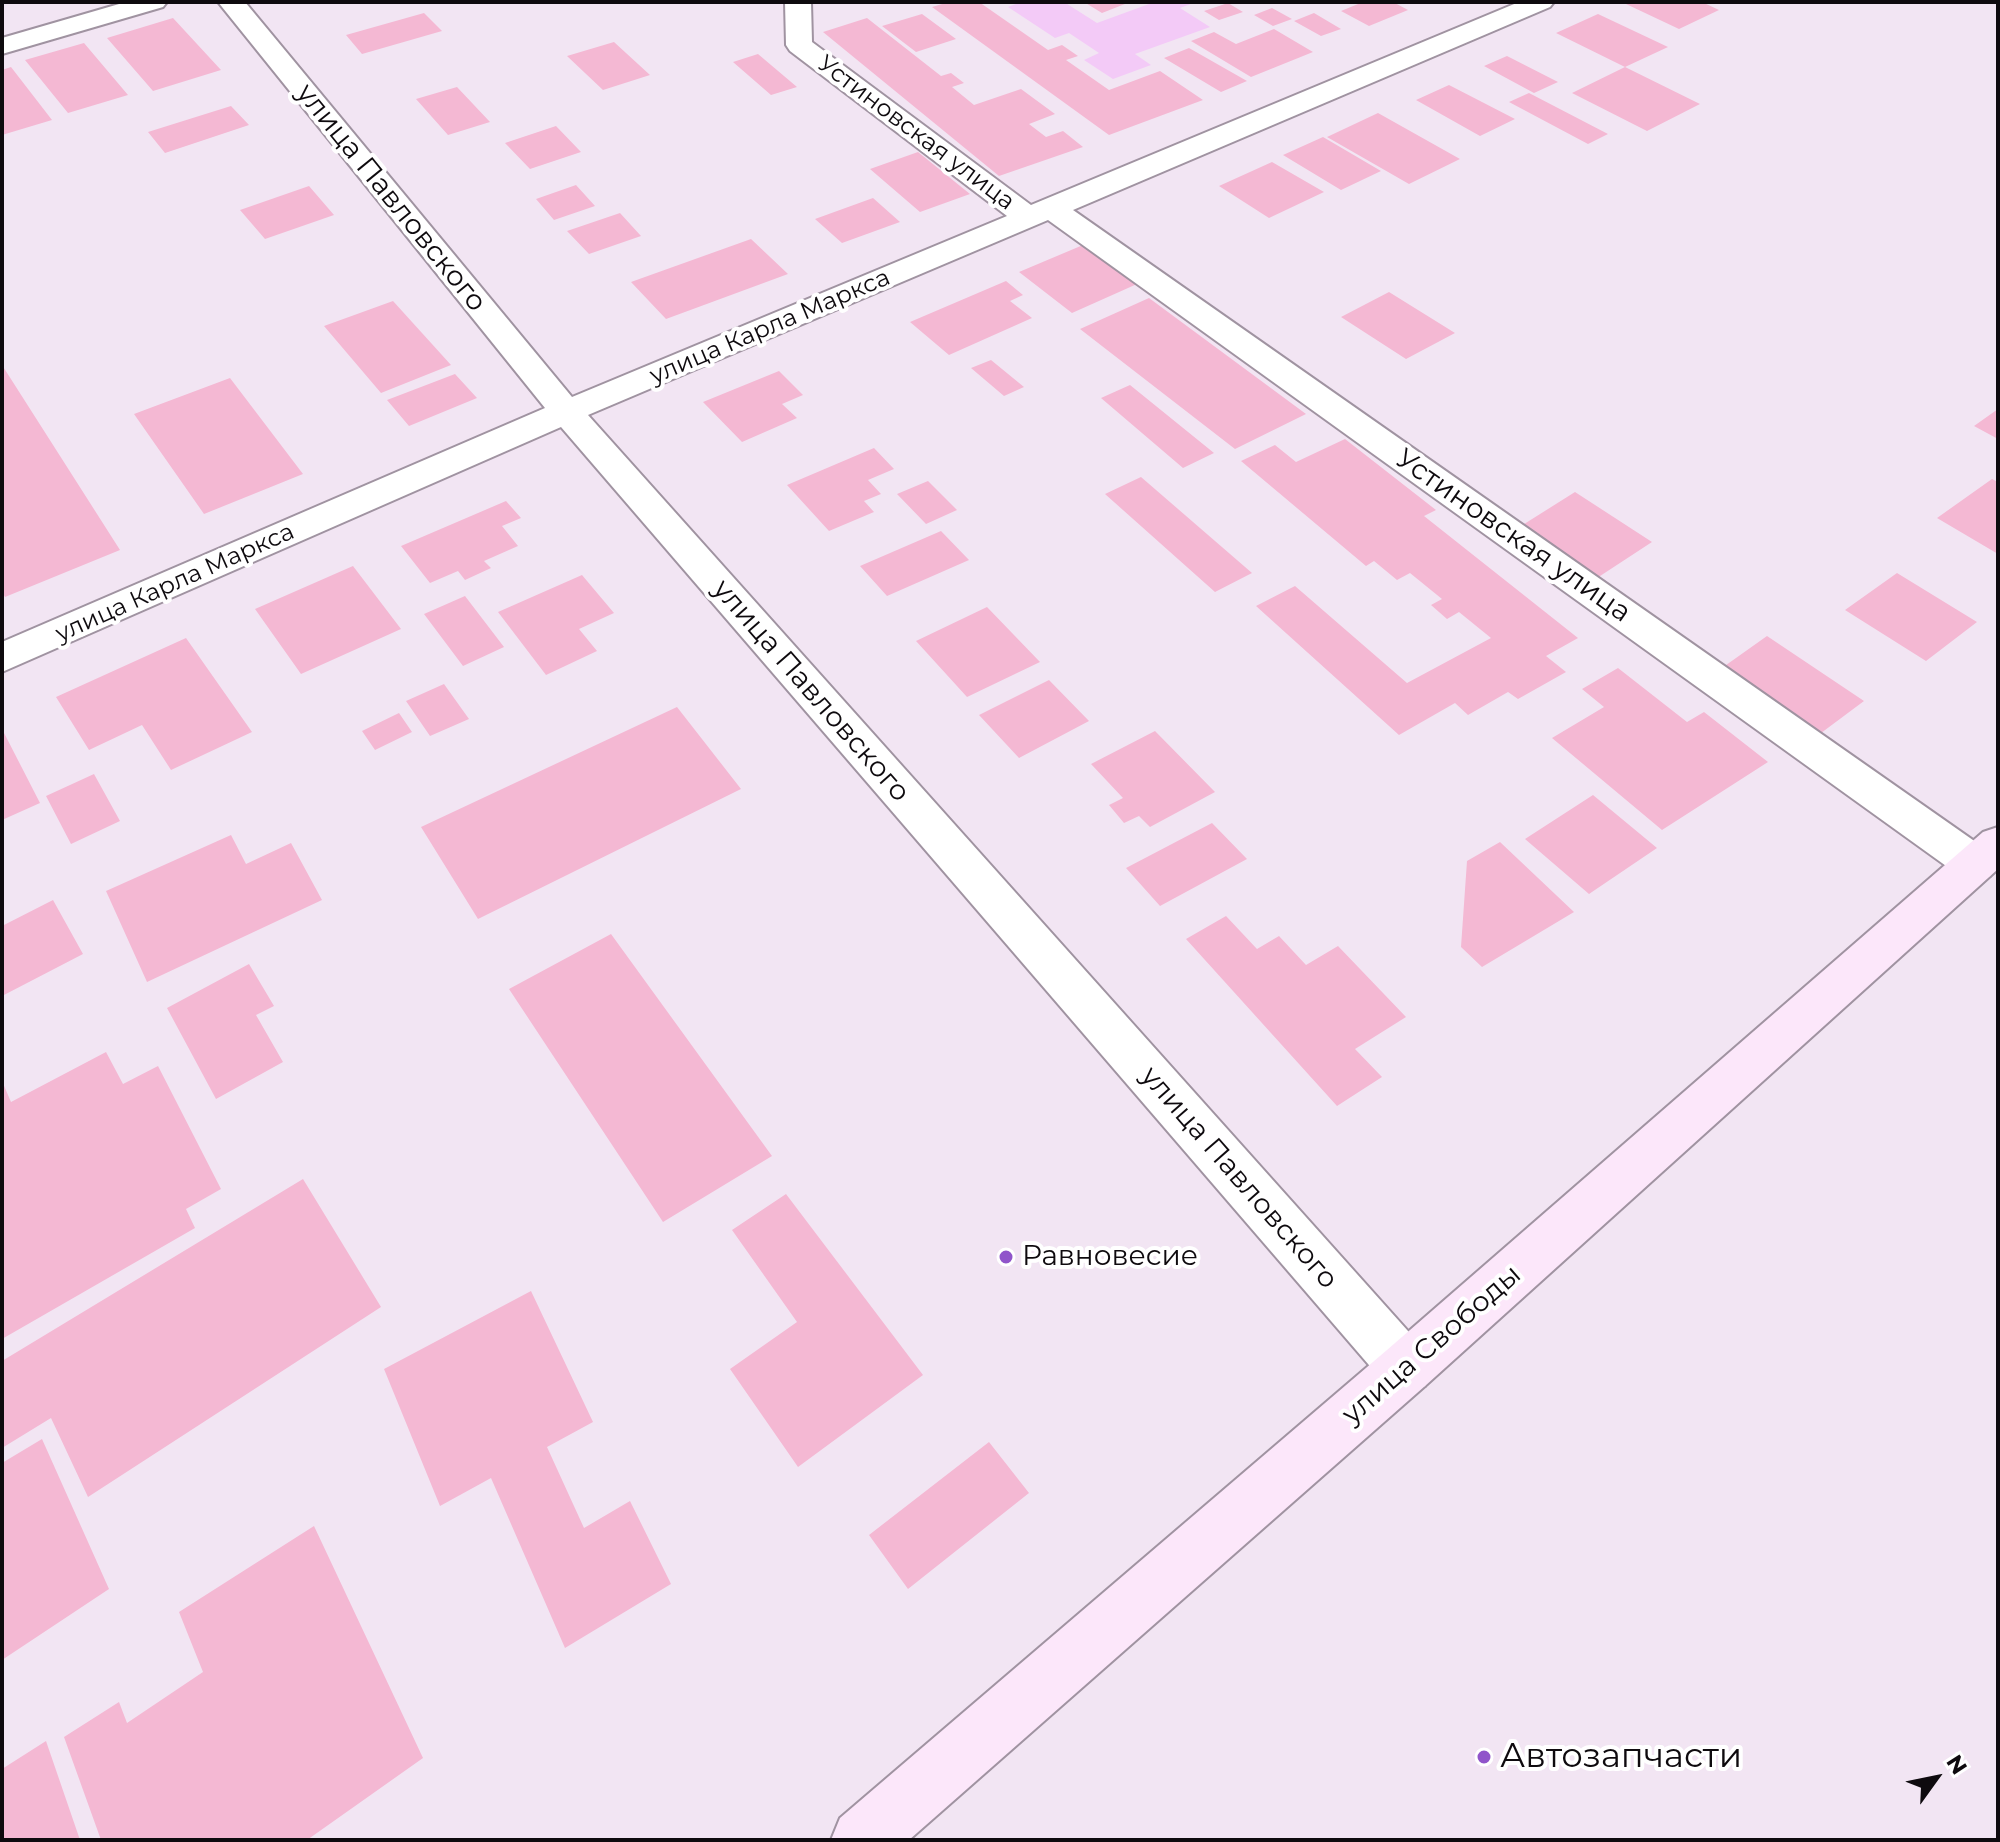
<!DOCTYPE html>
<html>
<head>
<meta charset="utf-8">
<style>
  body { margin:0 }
  #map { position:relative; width:2000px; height:1842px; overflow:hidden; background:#f2e5f3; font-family:Montserrat,sans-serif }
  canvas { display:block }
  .frame { position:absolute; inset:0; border:4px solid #0e0a0e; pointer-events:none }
  .north { position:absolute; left:1896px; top:1738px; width:80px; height:80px; -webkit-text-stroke:6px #fff; paint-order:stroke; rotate:57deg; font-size:22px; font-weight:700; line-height:32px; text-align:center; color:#0e0a0e }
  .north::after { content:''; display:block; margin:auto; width:28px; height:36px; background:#0e0a0e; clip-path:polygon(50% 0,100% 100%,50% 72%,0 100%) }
</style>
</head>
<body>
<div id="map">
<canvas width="2000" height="1842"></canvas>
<div class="frame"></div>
<div class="north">N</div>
</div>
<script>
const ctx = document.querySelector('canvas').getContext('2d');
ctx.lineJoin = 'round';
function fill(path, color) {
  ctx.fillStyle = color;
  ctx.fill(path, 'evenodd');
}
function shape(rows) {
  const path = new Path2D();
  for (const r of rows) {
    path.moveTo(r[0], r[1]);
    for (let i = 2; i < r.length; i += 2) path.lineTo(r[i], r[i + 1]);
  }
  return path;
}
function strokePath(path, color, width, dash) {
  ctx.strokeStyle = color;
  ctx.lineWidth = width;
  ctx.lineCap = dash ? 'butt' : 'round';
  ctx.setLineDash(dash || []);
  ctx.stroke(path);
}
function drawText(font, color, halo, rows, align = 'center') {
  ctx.font = font + ' Montserrat,sans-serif';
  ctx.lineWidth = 8;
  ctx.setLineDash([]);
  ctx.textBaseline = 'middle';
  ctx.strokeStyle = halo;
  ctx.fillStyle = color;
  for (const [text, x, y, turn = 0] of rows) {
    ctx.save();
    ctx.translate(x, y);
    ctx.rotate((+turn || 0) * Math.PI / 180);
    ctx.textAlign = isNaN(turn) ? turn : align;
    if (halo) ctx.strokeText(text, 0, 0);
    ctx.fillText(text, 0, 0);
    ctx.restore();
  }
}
const green = shape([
  [1021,2,1064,2,1097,23,1149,4,1147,2,1196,2,1180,8,1210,27,1135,54,1151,65,1113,79,1084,60,1099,53,1069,33,1055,38,1008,7]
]);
const building = shape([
  [949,2,979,2,1048,50,1062,45,1078,56,1066,60,1109,90,1160,71,1203,100,1109,135,932,7],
  [1084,2,1130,2,1102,13],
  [1363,2,1393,2,1408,10,1369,26,1341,11],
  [1629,2,1702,2,1719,10,1679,29,1626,4],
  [1228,3,1243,12,1219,20,1204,11],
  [1272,8,1292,19,1273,26,1254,15],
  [424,13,442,31,362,54,346,35],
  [1314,13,1341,29,1321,36,1294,21],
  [922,14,956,39,916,52,882,26],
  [1598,14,1668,47,1625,67,1556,33],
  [173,18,221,70,153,91,107,38],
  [867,18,941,76,951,73,964,83,952,87,974,105,1021,89,1055,114,1029,124,1046,137,1063,131,1083,147,999,176,823,32],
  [1274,29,1313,52,1251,77,1191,41,1214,32,1236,44],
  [614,42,650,75,603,90,567,56],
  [84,43,128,95,68,113,25,60],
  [1189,48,1247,81,1221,92,1164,58],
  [758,54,797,87,771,95,733,62],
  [1507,56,1558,82,1534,93,1484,66],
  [11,67,52,120,2,135,2,70],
  [1625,67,1700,104,1647,131,1572,93],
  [1449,85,1515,119,1480,136,1416,100],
  [457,87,490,122,448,135,416,99],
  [1529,93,1608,134,1588,144,1509,102],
  [231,106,249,125,165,153,148,132],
  [1378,113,1460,159,1409,184,1327,137],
  [556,126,581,152,530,169,505,143],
  [1323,137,1381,171,1341,190,1283,155],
  [918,152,970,194,920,212,870,169],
  [1272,162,1324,192,1269,218,1219,186],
  [576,185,595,206,554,220,536,199],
  [309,186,334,215,265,239,240,210],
  [873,198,900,222,842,243,815,219],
  [620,213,641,236,589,254,567,231],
  [751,239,788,274,666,319,631,282],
  [1083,245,1137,284,1072,313,1019,272],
  [1006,281,1023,295,1010,301,1032,318,949,355,910,322],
  [1389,292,1455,333,1406,359,1341,317],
  [1149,298,1306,414,1235,449,1080,329],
  [393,301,451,365,381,393,324,326],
  [991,360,1024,387,1004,396,971,368],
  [2,365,120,550,5,597,2,592],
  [779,371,803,395,782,404,797,418,742,442,703,402],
  [455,374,477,398,409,426,387,400],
  [230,378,303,474,204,514,134,414],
  [1130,385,1214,453,1183,468,1101,398],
  [1998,409,1998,439,1974,426],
  [1345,439,1436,510,1424,516,1578,638,1546,656,1566,672,1518,699,1508,692,1468,715,1455,703,1399,735,1256,606,1295,586,1407,683,1491,638,1459,612,1447,619,1431,605,1442,599,1410,573,1397,580,1374,561,1366,566,1241,461,1275,445,1296,462],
  [874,448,894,469,868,480,881,494,864,501,874,512,829,531,787,485],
  [1141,477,1252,573,1215,592,1105,494],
  [1992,479,1998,482,1998,554,1937,518],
  [928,481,957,510,926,524,897,494],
  [1575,492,1652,542,1597,578,1521,526],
  [506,501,521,518,502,526,518,546,484,561,491,568,465,580,458,571,430,583,401,546],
  [941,531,969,560,887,596,860,566],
  [353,566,401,629,301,674,255,609],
  [1897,573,1977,622,1926,661,1845,610],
  [582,575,614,613,579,629,597,651,546,675,498,612],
  [465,596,504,647,463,666,424,614],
  [987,607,1040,662,967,697,916,641],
  [1767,636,1864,701,1809,742,1712,675],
  [186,638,252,732,171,770,142,725,89,750,56,697],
  [1618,668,1687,722,1704,712,1768,762,1662,830,1552,738,1604,707,1582,689],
  [1049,680,1089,721,1019,758,979,715],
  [444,684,469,719,430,736,406,701],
  [677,707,741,789,478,919,421,827],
  [399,713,412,732,375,750,362,731],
  [2,729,40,803,2,820],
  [1155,731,1215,792,1150,827,1139,816,1124,823,1109,805,1123,798,1091,764],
  [94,774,120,821,71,844,46,796],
  [1593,795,1657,848,1589,894,1525,839],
  [1212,823,1247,859,1160,906,1126,868],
  [231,835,246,864,291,843,322,900,147,982,106,891],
  [1500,842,1574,912,1482,967,1461,947,1467,861],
  [53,900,83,954,2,996,2,926],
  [1226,916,1257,949,1279,936,1306,965,1338,946,1406,1017,1355,1049,1382,1077,1337,1106,1186,939],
  [611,934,772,1156,663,1222,509,989],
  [249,964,274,1006,256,1015,283,1062,216,1099,167,1008],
  [106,1052,123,1084,158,1066,221,1189,186,1209,195,1228,2,1339,2,1081,11,1102],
  [303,1179,381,1307,88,1497,51,1418,2,1448,2,1361],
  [786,1194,923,1375,798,1467,730,1369,797,1322,732,1230],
  [531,1291,593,1422,547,1447,584,1528,630,1501,671,1584,565,1648,491,1478,440,1506,384,1369],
  [42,1439,109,1589,2,1660,2,1463],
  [989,1442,1029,1493,908,1589,869,1535],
  [314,1526,423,1758,307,1840,101,1840,64,1737,119,1702,127,1723,203,1672,179,1612],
  [46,1741,80,1840,2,1840,2,1769]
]);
const street = shape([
  [126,2,167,2,163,7,2,54,2,38,126,2],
  [218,2,245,2,572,397,1007,216,790,51,786,45,785,2,811,2,812,42,1031,205,1519,2,1554,2,1550,7,1073,210,1990,852,1996,864,1990,876,1975,881,1960,876,1048,220,588,415,1425,1350,1432,1368,1425,1386,1406,1394,1387,1386,561,427,2,672,2,642,545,408,218,2]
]);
const secondary = shape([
  [1998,827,1998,869,1425,1386,909,1840,831,1840,840,1818,1387,1350,1983,832,1998,827]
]);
const markers = [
  [1006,1257,8,"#9054ca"],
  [1484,1757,8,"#9054ca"]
];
const farStreetnames = [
  ["Устиновская улица",916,133,37],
  ["улица Карла Маркса",770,327,-23],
  ["улица Карла Маркса",175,583,-24]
];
const streetNames = [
  ["улица Павловского",391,198,51],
  ["Устиновская улица",1513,536,35],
  ["улица Павловского",811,691,49],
  ["улица Павловского",1239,1178,49],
  ["улица Свободы",1432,1345,-41]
];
const poiNames = [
  ["Равновесие",1022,1257]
];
const nearPoinames = [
  ["Автозапчасти",1500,1757]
];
fill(green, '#f3caf7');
fill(building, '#f4b8d3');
strokePath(street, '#a093a1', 4);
strokePath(secondary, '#a093a1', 4);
fill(street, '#fff');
fill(secondary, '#fce7fa');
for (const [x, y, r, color] of markers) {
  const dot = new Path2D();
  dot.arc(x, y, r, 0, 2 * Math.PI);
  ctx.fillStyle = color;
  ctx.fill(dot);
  strokePath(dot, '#fff', 3);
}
drawText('24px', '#0e0a0e', '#fff', farStreetnames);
drawText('28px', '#0e0a0e', '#fff', streetNames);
drawText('28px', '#0e0a0e', '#fff', poiNames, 'left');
drawText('34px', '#0e0a0e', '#fff', nearPoinames, 'left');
</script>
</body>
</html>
